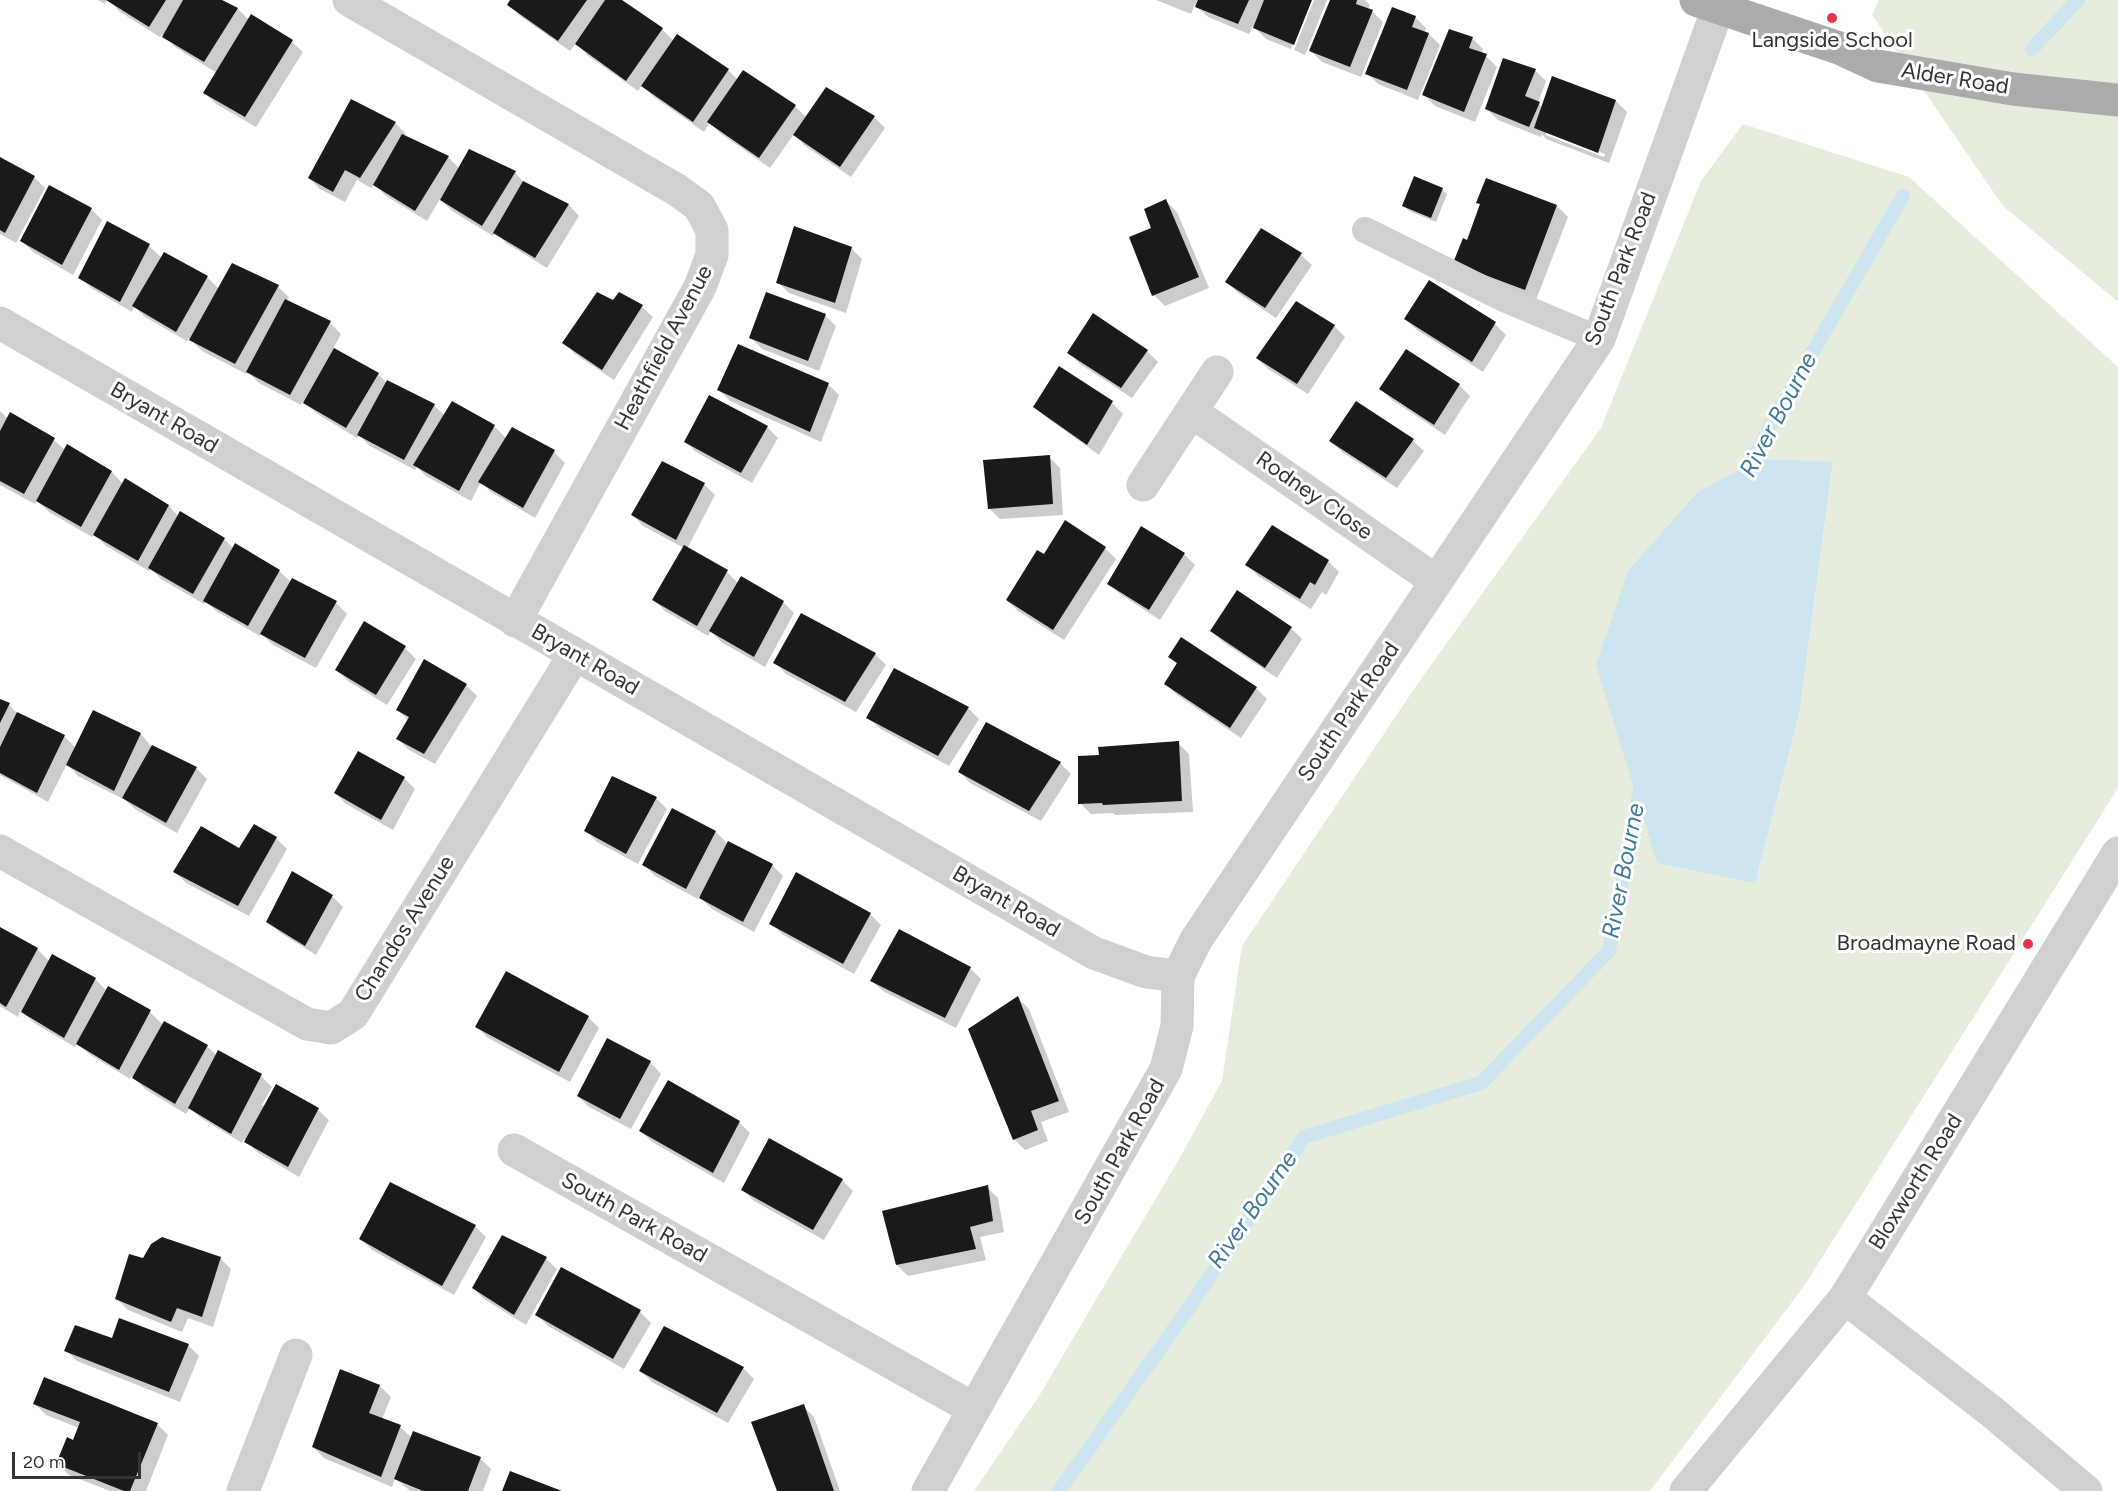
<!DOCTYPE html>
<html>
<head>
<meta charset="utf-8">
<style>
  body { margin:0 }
  #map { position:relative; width:2118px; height:1491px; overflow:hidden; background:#fff; font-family:Figtree,sans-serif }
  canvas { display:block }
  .scale { position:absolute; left:12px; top:1452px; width:129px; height:27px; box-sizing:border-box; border:3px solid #333; border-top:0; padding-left:8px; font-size:18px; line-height:21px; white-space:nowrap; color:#333; -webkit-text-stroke:4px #fff; paint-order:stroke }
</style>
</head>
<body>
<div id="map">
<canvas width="2118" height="1491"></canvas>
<div class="scale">20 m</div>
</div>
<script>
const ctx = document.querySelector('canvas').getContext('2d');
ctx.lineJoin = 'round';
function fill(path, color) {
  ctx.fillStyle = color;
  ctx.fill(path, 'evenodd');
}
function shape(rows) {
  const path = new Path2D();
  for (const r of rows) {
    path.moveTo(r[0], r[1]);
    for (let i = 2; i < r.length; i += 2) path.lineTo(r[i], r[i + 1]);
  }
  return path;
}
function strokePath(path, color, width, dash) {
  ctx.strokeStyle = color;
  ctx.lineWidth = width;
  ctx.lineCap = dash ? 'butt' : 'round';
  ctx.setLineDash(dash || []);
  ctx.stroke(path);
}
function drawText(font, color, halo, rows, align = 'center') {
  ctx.font = font + ' Figtree,sans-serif';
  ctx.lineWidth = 6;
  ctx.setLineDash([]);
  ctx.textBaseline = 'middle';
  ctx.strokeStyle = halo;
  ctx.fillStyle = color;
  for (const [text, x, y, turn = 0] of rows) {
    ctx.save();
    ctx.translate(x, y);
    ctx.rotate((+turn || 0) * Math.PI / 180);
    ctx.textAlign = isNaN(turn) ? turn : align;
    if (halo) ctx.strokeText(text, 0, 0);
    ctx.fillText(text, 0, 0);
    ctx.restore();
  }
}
const green = shape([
  [1879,0,2118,0,2118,302,2003,206,1872,15],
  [1743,124,1909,177,2118,367,2118,788,1804,1286,1650,1491,974,1491,1039,1396,1178,1161,1222,1081,1242,946,1416,686,1601,428,1701,181],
  [1760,459,1833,463,1799,715,1755,883]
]);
const water = shape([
  [1760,459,1833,462,1799,715,1755,883,1657,863,1596,665,1628,571,1698,492]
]);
const shadow = shape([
  [98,0,107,0,105,4],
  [109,0,219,0,238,9,249,20,292,42,303,52,256,127,216,104,205,93,217,73,175,47,162,34,160,37,120,12],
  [512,0,619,0,662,29,674,41,677,36,728,70,738,80,743,72,795,106,807,118,827,89,875,118,885,128,851,177,805,146,794,134,770,168,720,133,710,123,704,132,654,97,642,85,638,91,587,55,576,43,570,51,520,16,509,5],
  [1156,0,1310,0,1291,49,1266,39,1253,26,1249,34,1208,17,1195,4,1191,14],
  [1314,0,1327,0,1305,55,1294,50],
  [1331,0,1365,0,1370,5,1368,10,1372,11,1383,22,1361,77,1322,62,1311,51],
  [1415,17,1426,28,1424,33,1429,34,1440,45,1418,100,1378,84,1367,73],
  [1472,38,1483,49,1482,54,1486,56,1497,67,1475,122,1435,106,1424,95],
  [1535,70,1546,81,1538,103,1542,107,1616,101,1627,112,1609,163,1546,139,1542,134,1541,137,1498,120,1487,109],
  [1546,131,1605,154,1604,157,1546,135],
  [395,123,406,134,404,136,448,157,459,168,515,172,525,184,569,205,579,216,547,268,506,243,495,232,493,236,452,211,440,199,427,221,386,196,374,184,371,188,357,180,345,202,320,189,309,178],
  [0,159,34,177,45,188,16,243,0,234],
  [1487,180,1557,206,1568,217,1536,300,1466,273,1468,242,1481,205,1478,202],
  [1442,189,1447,194,1436,222,1409,211,1404,206],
  [1166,201,1177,212,1209,288,1165,306,1154,295,1153,228],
  [91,209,102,220,73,275,33,252,22,241],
  [1262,230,1301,255,1312,265,1276,318,1238,293,1227,282],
  [149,246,162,258,207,277,219,289,278,287,289,297,286,302,330,323,341,334,333,349,378,374,387,383,388,382,434,405,445,416,494,426,507,439,554,452,565,463,535,518,491,492,481,482,471,501,426,476,417,467,415,470,370,446,359,435,357,438,316,413,303,401,301,405,259,383,248,372,246,374,202,351,189,338,187,341,145,317,134,306,132,312,91,288,80,277],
  [851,248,862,259,846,313,789,293,778,282],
  [1429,282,1495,324,1506,335,1483,372,1417,330,1406,319],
  [614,302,642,307,653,317,614,380,575,354,564,343],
  [825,315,836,326,819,371,762,349,751,338],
  [1334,326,1345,337,1308,394,1268,369,1257,358],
  [1147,351,1158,362,1132,398,1080,364,1069,353],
  [828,384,839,395,821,442,730,401,719,390],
  [1459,385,1470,396,1445,435,1392,400,1381,389],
  [1112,403,1123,414,1099,455,1046,417,1035,407],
  [1357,403,1413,441,1424,451,1397,488,1342,452,1331,441],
  [0,411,8,419,11,414,54,440,66,451,68,447,112,472,123,484,125,481,169,506,179,517,224,539,234,549,236,545,279,571,291,582,292,580,336,603,347,614,316,668,273,645,261,633,260,636,216,611,206,601,204,604,161,579,151,569,149,571,106,546,94,534,92,537,49,512,37,501,35,504,0,485],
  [767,427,778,438,752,483,696,452,685,441],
  [1049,457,1060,468,1063,515,1000,519,989,508],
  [704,484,715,495,687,549,727,572,738,583,783,602,794,613,765,667,721,642,711,631,708,636,665,611,654,600,684,548,643,526,633,515],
  [1065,522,1105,548,1116,559,1064,640,1018,611,1007,600,1044,556],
  [1184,554,1195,565,1160,620,1120,594,1109,583],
  [1328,561,1339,572,1326,595,1322,592,1311,609,1258,576,1247,565],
  [1291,628,1302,639,1277,678,1223,642,1212,631],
  [405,648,416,659,387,705,348,681,337,670],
  [875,654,886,665,856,712,786,674,775,663],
  [1170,657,1256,688,1267,699,1241,738,1177,695,1166,684,1178,665],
  [895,670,968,708,979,719,949,766,879,728,868,717],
  [466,685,477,696,435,764,409,750,398,739,409,721,398,710],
  [0,700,9,705,19,715,64,736,76,748,94,712,141,734,151,746,196,768,207,779,177,833,135,809,125,800,78,776,67,764,48,802,0,775],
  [1178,743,1189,754,1193,812,1115,815,1113,813,1091,814,1080,803,1100,757],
  [1060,763,1071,774,1041,821,970,783,960,772],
  [404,778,415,789,393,830,346,804,335,793],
  [656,798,667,809,638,864,597,842,586,831],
  [673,810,716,832,728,844,772,865,783,876,754,932,712,909,699,896,698,899,655,876,644,865],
  [276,838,287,849,249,916,186,883,175,872],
  [332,896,343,907,316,955,279,932,268,921],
  [870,914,881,925,854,974,782,934,771,923],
  [0,928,37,949,50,962,53,956,95,979,107,991,108,988,150,1012,163,1025,207,1046,217,1056,219,1052,261,1076,272,1087,262,1105,265,1107,276,1086,318,1110,329,1120,299,1177,257,1152,244,1139,242,1143,201,1118,190,1108,186,1114,145,1089,132,1076,130,1079,89,1054,77,1043,75,1047,34,1023,21,1010,18,1017,0,1006],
  [899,931,970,968,981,979,956,1028,883,991,872,981],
  [1018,998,1029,1009,1069,1112,1041,1122,1048,1141,1025,1150,1014,1139],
  [588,1017,599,1028,570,1082,488,1038,477,1027],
  [607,1041,651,1063,661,1074,631,1129,589,1107,578,1096],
  [739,1122,750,1133,724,1183,652,1142,641,1131],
  [842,1180,853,1191,824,1240,754,1201,743,1190],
  [987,1187,998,1198,1004,1232,980,1237,986,1260,908,1276,897,1265],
  [475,1226,486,1237,454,1295,372,1250,361,1239],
  [220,1258,231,1269,213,1327,188,1318,182,1332,128,1310,117,1299,143,1259],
  [546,1259,557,1269,526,1325,484,1299,473,1288],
  [561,1269,640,1312,651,1323,624,1369,548,1326,537,1315],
  [664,1328,743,1368,754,1379,728,1423,652,1382,641,1371],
  [113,1340,188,1345,199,1356,180,1402,77,1361,66,1350],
  [341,1371,380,1386,391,1397,382,1419,400,1427,412,1438,480,1458,491,1469,483,1491,410,1491,395,1478,392,1487,324,1458,313,1447],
  [45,1379,157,1424,168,1435,146,1491,110,1491,69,1475,58,1464,74,1442,79,1428,46,1415,35,1404],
  [803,1406,814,1417,840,1491,779,1491]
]);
const stream = shape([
  [2032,49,2078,0],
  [1743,481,1768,429,1903,196],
  [1059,1491,1188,1309,1304,1137,1481,1083,1609,951,1641,784]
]);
const building = shape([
  [106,0,166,0,149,27],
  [183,0,222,0,238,8,204,62,162,37],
  [510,0,587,0,558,41,507,5],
  [605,0,622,0,663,28,626,81,575,44],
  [1198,0,1249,0,1238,24,1195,7],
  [1264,0,1312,0,1294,45,1253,28],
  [1330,0,1357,0,1356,4,1373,10,1350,67,1309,51],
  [1392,7,1416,16,1412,27,1429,33,1407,90,1365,74],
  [251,14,293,40,245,117,203,93],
  [1449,29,1473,37,1469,48,1487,54,1464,112,1422,95],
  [677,34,729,69,693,122,641,86],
  [1503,58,1536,69,1525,96,1540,102,1529,127,1485,109],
  [743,70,796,105,759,158,707,122],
  [1552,76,1616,100,1598,153,1534,128],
  [826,87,875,116,840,167,793,135],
  [351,99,396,122,360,178,345,170,333,192,308,178],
  [402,134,449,156,415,211,373,185],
  [469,149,516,171,482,226,440,200],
  [0,157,35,176,5,233,0,230],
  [1414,176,1443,188,1431,218,1402,206],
  [1486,178,1557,205,1525,290,1453,263,1463,238,1467,240,1480,204,1476,203],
  [523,181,569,204,535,258,493,233],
  [49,185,92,208,62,265,20,241],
  [1166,199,1199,277,1152,296,1129,237,1151,228,1144,209],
  [107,221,150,244,120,302,78,278],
  [794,226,852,247,835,303,776,283],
  [1261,228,1302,253,1265,308,1225,282],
  [164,252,208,276,176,332,132,306],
  [232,263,279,285,235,364,189,340],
  [1429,280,1496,322,1472,362,1404,319],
  [597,292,613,300,619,292,643,305,602,370,562,343],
  [766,292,826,314,808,361,749,338],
  [285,299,331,321,290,395,246,372],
  [1296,301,1335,325,1297,384,1256,358],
  [1093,313,1148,350,1121,388,1067,353],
  [738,344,829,383,810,432,717,390],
  [334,348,379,373,346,428,303,403],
  [1406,349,1460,384,1434,425,1379,389],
  [1059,366,1113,401,1087,445,1033,407],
  [387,380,435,404,404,460,357,435],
  [709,395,768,426,741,473,684,442],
  [452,401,495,425,459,491,413,465],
  [1356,401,1414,439,1386,478,1329,441],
  [10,412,55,438,24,494,0,481,0,431],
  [512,427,555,450,523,508,478,482],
  [67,444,112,471,81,527,36,501],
  [1050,455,1053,504,988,509,983,460],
  [662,461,705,483,676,540,631,515],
  [125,478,169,505,138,561,93,535],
  [180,511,225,538,193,594,148,568],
  [1065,520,1106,547,1053,630,1006,600,1037,550,1044,554],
  [1272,525,1329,560,1315,585,1310,582,1300,599,1245,565],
  [1141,526,1185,553,1149,610,1107,584],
  [235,543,280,570,248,626,203,601],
  [684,545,728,570,697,626,652,600],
  [741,576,784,601,754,657,709,631],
  [292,578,337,601,305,658,260,634],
  [1237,590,1292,627,1265,668,1210,631],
  [801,613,876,653,845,702,773,663],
  [364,621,406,646,376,695,335,670],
  [1181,637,1257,687,1230,728,1164,684,1177,663,1168,657],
  [424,659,467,684,424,754,396,739,409,717,396,710],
  [894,668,969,707,938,756,866,718],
  [0,699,10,703,0,723],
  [93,710,141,733,114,791,66,765],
  [17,712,65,735,37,793,0,773,0,747],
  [986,722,1061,762,1029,811,958,772],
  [1179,741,1182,801,1103,805,1102,803,1078,804,1078,756,1099,755,1098,747],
  [152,745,197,767,166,823,122,798],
  [358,751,405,777,381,820,334,793],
  [612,776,657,797,626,854,584,831],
  [672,808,716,831,686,889,642,865],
  [254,824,277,837,238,906,173,872,201,826,239,848],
  [728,841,773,864,743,922,699,898],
  [292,871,333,895,305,946,266,922],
  [796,872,871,913,843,964,769,924],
  [0,927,38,948,6,1007,0,1003],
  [899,929,971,967,945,1018,870,981],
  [52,954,96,978,64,1038,21,1012],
  [506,971,589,1016,559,1072,475,1027],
  [108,986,151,1010,119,1070,76,1044],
  [1018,996,1059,1101,1031,1111,1038,1130,1013,1140,968,1029],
  [164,1021,208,1045,175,1104,132,1078],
  [607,1038,651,1061,620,1119,577,1096],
  [218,1050,262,1074,231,1134,188,1108],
  [668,1080,740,1121,713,1173,639,1131],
  [276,1084,319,1108,288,1167,244,1142],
  [769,1138,843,1179,813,1230,741,1190],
  [390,1182,476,1225,442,1286,359,1239],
  [988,1185,993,1221,970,1227,976,1249,896,1265,882,1211],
  [502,1235,547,1257,514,1315,472,1288],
  [162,1237,221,1257,202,1317,177,1308,171,1322,115,1299,129,1254,143,1258,151,1244],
  [561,1267,641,1310,613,1359,535,1315],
  [119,1318,189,1344,169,1392,64,1351,75,1325,112,1338],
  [664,1326,744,1367,717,1413,639,1371],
  [340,1369,380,1385,369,1413,401,1425,381,1477,312,1447],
  [44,1377,158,1423,130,1491,124,1491,56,1464,67,1437,73,1440,80,1422,33,1404],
  [804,1404,834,1491,777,1491,751,1422],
  [413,1431,481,1457,468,1491,423,1491,394,1479],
  [510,1471,562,1491,502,1491]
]);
const service = shape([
  [1365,230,1504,299,1599,339]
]);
const minor = shape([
  [349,0,677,190,699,206,712,230,712,255,700,287,515,621],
  [0,323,1094,953,1146,972,1178,976],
  [1192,412,1436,581],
  [1143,485,1217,372],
  [0,851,307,1024,331,1028,353,1014,575,654],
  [514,1150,974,1409],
  [1845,1298,1991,1411,2086,1491],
  [243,1491,296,1355],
  [928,1491,1166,1069,1177,1026,1178,976,1196,940,1599,339,1718,8],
  [1686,1491,1845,1298,2118,853]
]);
const primary = shape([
  [1696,0,1839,48,1878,66,2013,89,2118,100]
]);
const markers = [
  [1832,18,6,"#e9364d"],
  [2028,944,6,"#e9364d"]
];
const poiNames = [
  ["Langside School",1832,41],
  ["Broadmayne Road",2016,944,"right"]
];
const streetNames = [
  ["Alder Road",1955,79,9],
  ["South Park Road",1621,269,-69],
  ["Heathfield Avenue",664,348,-62],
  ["Bryant Road",164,418,30],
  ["Rodney Close",1314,496,35],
  ["Bryant Road",585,660,30],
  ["South Park Road",1349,712,-56],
  ["Bryant Road",1006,902,30],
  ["Chandos Avenue",405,929,-58],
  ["South Park Road",1120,1152,-61],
  ["Bloxworth Road",1916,1182,-58],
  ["South Park Road",634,1218,29]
];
const waterNames = [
  ["River Bourne",1779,415,-62],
  ["River Bourne",1624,871,-79],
  ["River Bourne",1253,1210,-55]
];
fill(green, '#e6ecde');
fill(water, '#cee4ee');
fill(shadow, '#0003');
strokePath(stream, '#cee4ee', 14);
fill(building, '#1a1a1a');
strokePath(service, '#d0d0d0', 26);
strokePath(minor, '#d0d0d0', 33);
strokePath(primary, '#ababab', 33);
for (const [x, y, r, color] of markers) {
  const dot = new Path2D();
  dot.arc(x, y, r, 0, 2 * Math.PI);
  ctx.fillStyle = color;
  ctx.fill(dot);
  strokePath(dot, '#fff', 2);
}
drawText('22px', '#333', '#fff', poiNames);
drawText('22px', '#333', '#fff', streetNames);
drawText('italic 24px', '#3d7a98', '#fff', waterNames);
</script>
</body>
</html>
